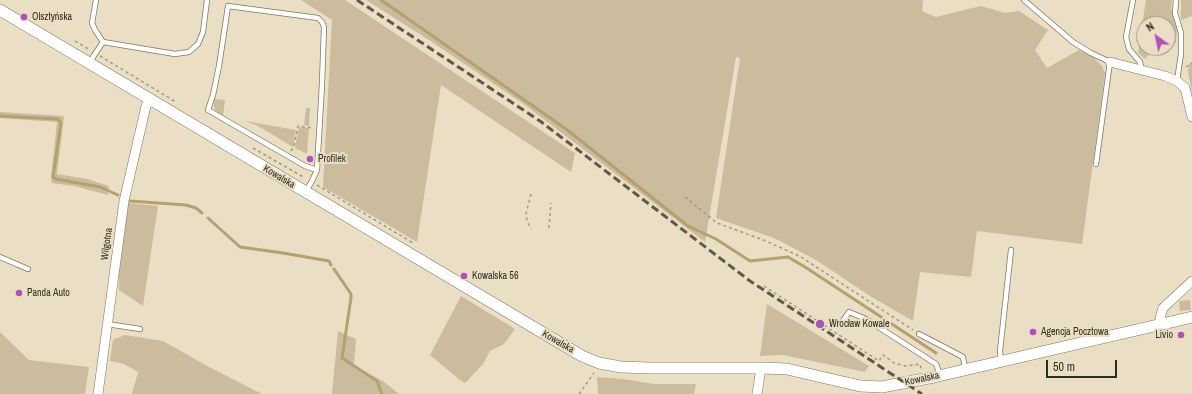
<!DOCTYPE html>
<html>
<head>
<meta charset="utf-8">
<style>
  body { margin:0 }
  #map { position:relative; width:1192px; height:394px; overflow:hidden; background:#eadfc5; font-family:"Archivo Narrow",sans-serif }
  canvas { display:block }
  .north { position:absolute; left:1136px; top:16px; width:40px; height:40px; box-sizing:border-box; background:#eadfc5; border:1px solid #a09784; border-radius:50%; rotate:327deg; font-size:11px; font-weight:700; line-height:16px; text-align:center; color:#302c22 }
  .north::after { content:''; display:block; margin:auto; width:14px; height:18px; background:#af51bb; clip-path:polygon(50% 0,100% 100%,50% 72%,0 100%) }
  .scale { position:absolute; left:1046px; top:360px; width:71px; height:18px; box-sizing:border-box; border:2px solid #302c22; border-top:0; padding-left:5px; font-size:12px; line-height:14px; white-space:nowrap; color:#302c22; -webkit-text-stroke:3px #eadfc5; paint-order:stroke }
</style>
</head>
<body>
<div id="map">
<canvas width="1192" height="394"></canvas>
<div class="north">N</div>
<div class="scale">50 m</div>
</div>
<script>
const ctx = document.querySelector('canvas').getContext('2d');
ctx.lineJoin = 'round';
function fill(path, color) {
  ctx.fillStyle = color;
  ctx.fill(path, 'evenodd');
}
function shape(rows) {
  const path = new Path2D();
  for (const r of rows) {
    path.moveTo(r[0], r[1]);
    for (let i = 2; i < r.length; i += 2) path.lineTo(r[i], r[i + 1]);
  }
  return path;
}
function strokePath(path, color, width, dash) {
  ctx.strokeStyle = color;
  ctx.lineWidth = width;
  ctx.lineCap = dash ? 'butt' : 'round';
  ctx.setLineDash(dash || []);
  ctx.stroke(path);
}
function drawText(font, color, halo, rows, align = 'center') {
  ctx.font = font + ' "Archivo Narrow",sans-serif';
  ctx.lineWidth = 4;
  ctx.setLineDash([]);
  ctx.textBaseline = 'middle';
  ctx.strokeStyle = halo;
  ctx.fillStyle = color;
  for (const [text, x, y, turn = 0] of rows) {
    ctx.save();
    ctx.translate(x, y);
    ctx.rotate((+turn || 0) * Math.PI / 180);
    ctx.textAlign = isNaN(turn) ? turn : align;
    if (halo) ctx.strokeText(text, 0, 0);
    ctx.fillText(text, 0, 0);
    ctx.restore();
  }
}
const green = shape([
  [301,0,345,0,575,153,571,172,441,85,417,242,323,187,332,20],
  [366,0,923,0,922,11,936,17,981,6,1005,13,1019,11,1048,30,1035,50,1047,68,1079,50,1093,57,1102,66,1105,73,1082,244,977,231,971,277,920,272,913,321,870,296,816,260,774,238,716,218,740,58,736,57,705,242,525,105,429,40],
  [1146,0,1172,0,1171,8,1177,30,1176,42,1167,53,1157,55,1150,53,1145,59,1138,53],
  [1144,24,1168,24,1168,48,1144,48],
  [1181,0,1192,0,1192,16,1181,20],
  [1192,62,1192,92,1188,72,1189,64],
  [214,99,225,100,223,116,215,110,214,106],
  [306,108,310,108,309,126,304,125],
  [0,112,64,116,57,174,87,179,109,186,108,195,74,186,52,183,51,178,57,122,0,118],
  [245,121,296,130,293,147,258,126],
  [299,127,309,128,307,154,295,148],
  [128,203,158,206,143,306,119,290,119,259],
  [461,296,515,329,504,344,490,351,483,364,465,383,460,380,430,355],
  [1190,300,1191,310,1180,311,1179,301],
  [767,304,869,366,865,372,783,355,760,356],
  [338,331,356,339,354,366,383,381,399,394,332,394],
  [0,332,29,360,89,367,85,394,0,394],
  [125,335,163,341,209,367,262,394,132,394,138,372,124,364,110,361,113,340],
  [597,377,623,379,654,384,696,384,694,394,598,394]
]);
const stream = shape([
  [381,0,566,129,688,226,716,239,750,261,788,257,805,267,936,353],
  [0,116,58,119,61,123,53,177,56,179,100,187,118,195],
  [130,201,186,205,196,208,202,213],
  [208,218,240,247,283,253,329,261,331,265],
  [334,269,351,294,351,298,342,358,377,381,382,394]
]);
const path = shape([
  [75,41,90,50],
  [100,56,176,102],
  [1186,67,1192,63],
  [253,148,305,178],
  [291,151,294,146,298,126,313,128],
  [317,185,413,243],
  [531,194,526,214,527,221,531,229],
  [685,197,717,223,766,241,801,257,913,330],
  [549,228,551,203],
  [764,286,879,361,883,355,894,363,906,366,920,364,921,369],
  [579,394,594,373]
]);
const service = shape([
  [96,0,92,23,95,30,103,42,175,54,189,52,198,44,203,32,207,0],
  [1024,0,1073,42,1091,53,1110,62,1096,164],
  [1133,0,1126,37,1129,49,1140,62,1142,70],
  [1176,0,1175,13,1181,33,1181,54,1177,81],
  [89,63,103,42],
  [306,191,312,181,317,170,322,84,324,27,322,22,318,18,228,6,219,66,213,95,208,110,305,166,317,170],
  [0,257,28,269],
  [107,324,140,329],
  [840,325,849,312,866,319,936,364,940,375],
  [919,334,963,357,965,369],
  [1001,361,1000,351,1011,250]
]);
const minor = shape([
  [1110,62,1165,76,1177,81,1185,88,1192,117],
  [1161,324,1160,318,1163,308,1192,281],
  [98,394,124,201,146,106,150,99],
  [757,394,761,368]
]);
const tertiary = shape([
  [0,10,560,343,582,356,599,363,621,367,649,368,761,368,787,369,860,386,882,387,934,377,1192,317]
]);
const rail = shape([
  [357,0,540,121,750,281,922,394]
]);
const markers = [
  [24,17,4,"#af51bb"],
  [310,159,4,"#af51bb"],
  [464,276,4,"#af51bb"],
  [19,293,4,"#af51bb"],
  [820,324,5,"#af51bb"],
  [1033,332,4,"#af51bb"],
  [1181,335,4,"#af51bb"]
];
const poiNames = [
  ["Olsztyńska",32,17],
  ["Profilek",318,159],
  ["Kowalska 56",472,276],
  ["Panda Auto",27,293],
  ["Wrocław Kowale",829,324],
  ["Agencja Pocztowa",1041,332],
  ["Livio",1173,335,"right"]
];
const streetNames = [
  ["Kowalska",279,177,31],
  ["Wilgotna",107,244,-82],
  ["Kowalska",558,342,30],
  ["Kowalska",922,379,-12]
];
fill(green, '#cabc9c');
strokePath(stream, '#b4a170', 3);
strokePath(service, '#81775f', 6);
strokePath(minor, '#81775f', 10);
strokePath(tertiary, '#81775f', 12);
strokePath(path, '#a19985', 1.5, [3, 3]);
strokePath(service, '#fff', 4.5);
strokePath(minor, '#fff', 9);
strokePath(tertiary, '#fff', 11);
strokePath(rail, '#5f594b', 3, [8, 4]);
for (const [x, y, r, color] of markers) {
  const dot = new Path2D();
  dot.arc(x, y, r, 0, 2 * Math.PI);
  ctx.fillStyle = color;
  ctx.fill(dot);
  strokePath(dot, '#eadfc5', 1.5);
}
drawText('10px', '#302c22', '#eadfc5', poiNames, 'left');
drawText('10px', '#302c22', '#eadfc5', streetNames);
</script>
</body>
</html>
